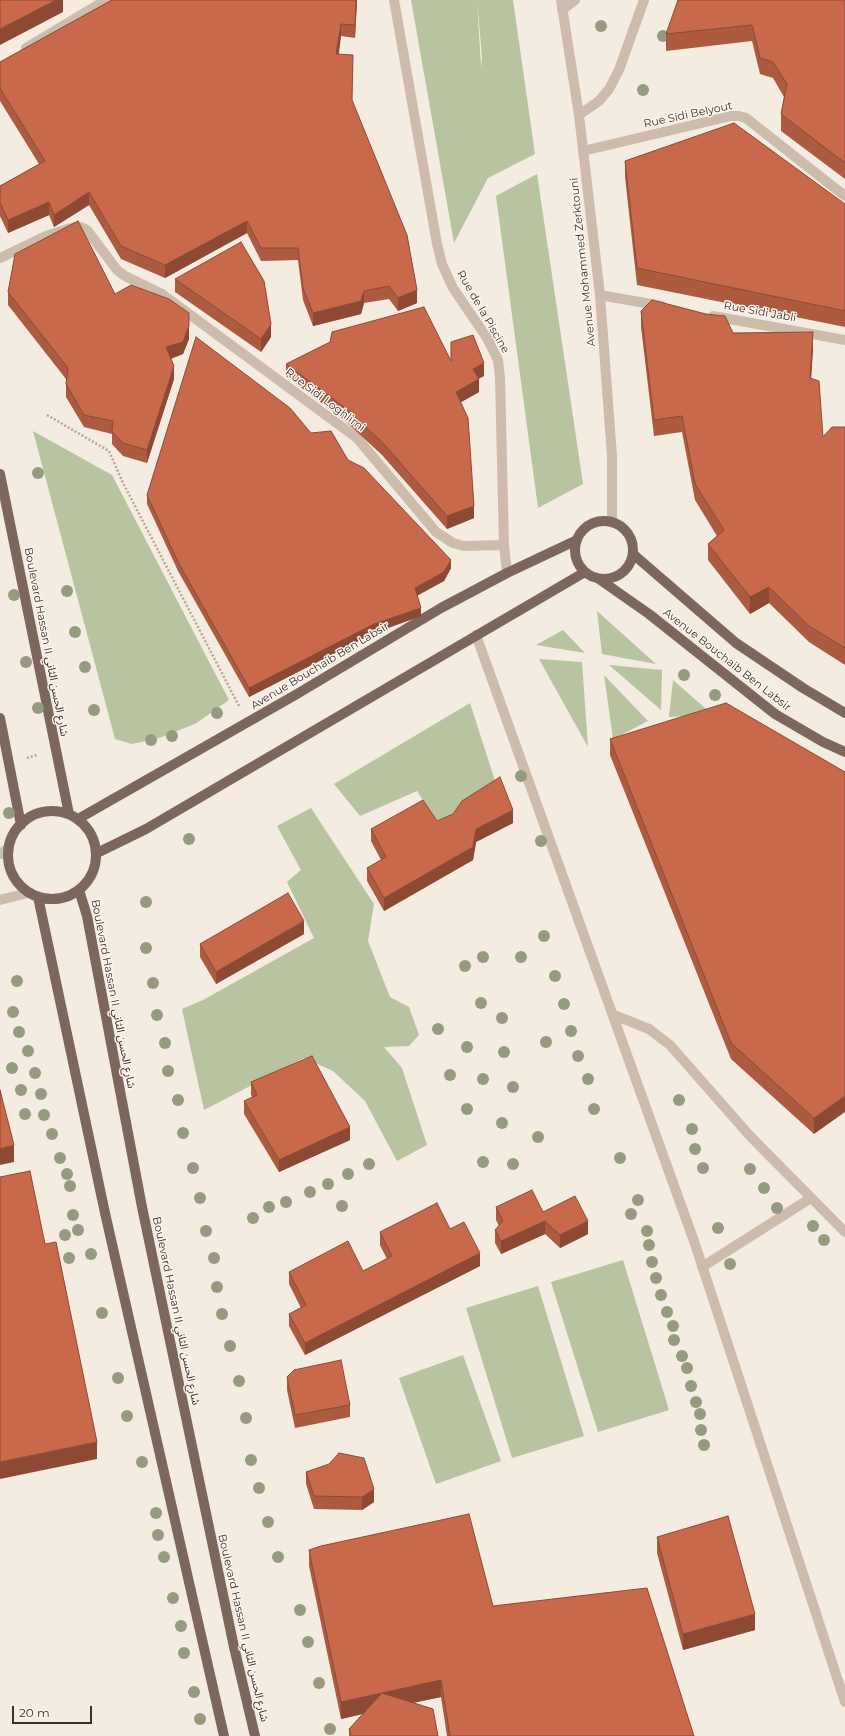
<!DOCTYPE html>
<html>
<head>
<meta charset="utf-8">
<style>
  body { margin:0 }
  #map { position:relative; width:845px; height:1736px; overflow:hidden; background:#f4ebe1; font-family:Montserrat,sans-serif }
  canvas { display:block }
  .scale { position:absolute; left:12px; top:1706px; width:80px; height:18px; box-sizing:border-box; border:2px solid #3b302b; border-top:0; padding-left:5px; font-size:12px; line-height:14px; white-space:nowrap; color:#3b302b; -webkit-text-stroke:3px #fbf5ee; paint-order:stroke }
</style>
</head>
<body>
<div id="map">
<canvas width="845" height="1736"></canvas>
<div class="scale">20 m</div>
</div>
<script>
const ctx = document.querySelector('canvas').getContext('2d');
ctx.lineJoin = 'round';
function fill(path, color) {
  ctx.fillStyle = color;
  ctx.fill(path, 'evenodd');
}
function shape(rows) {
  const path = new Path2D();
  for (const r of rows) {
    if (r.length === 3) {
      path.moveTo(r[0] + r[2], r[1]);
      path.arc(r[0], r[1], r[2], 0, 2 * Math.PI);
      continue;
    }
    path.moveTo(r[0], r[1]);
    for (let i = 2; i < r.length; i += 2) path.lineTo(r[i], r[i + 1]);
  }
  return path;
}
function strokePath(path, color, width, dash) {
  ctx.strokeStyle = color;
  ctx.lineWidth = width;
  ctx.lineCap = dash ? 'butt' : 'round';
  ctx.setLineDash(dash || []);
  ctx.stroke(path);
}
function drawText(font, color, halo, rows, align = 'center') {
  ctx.font = font + ' Montserrat,"Noto Sans Arabic",sans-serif';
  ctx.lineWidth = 3;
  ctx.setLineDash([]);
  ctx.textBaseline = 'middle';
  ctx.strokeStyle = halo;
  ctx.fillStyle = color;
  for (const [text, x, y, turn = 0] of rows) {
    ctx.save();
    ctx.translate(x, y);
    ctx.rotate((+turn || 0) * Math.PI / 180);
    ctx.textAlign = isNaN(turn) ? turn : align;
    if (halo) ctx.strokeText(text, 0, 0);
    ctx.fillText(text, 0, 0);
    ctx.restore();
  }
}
const green = shape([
  [411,0,477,0,481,67,482,57,477,0,513,0,535,154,488,178,454,243],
  [537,174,583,484,538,508,496,196],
  [33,431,112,475,229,700,195,724,159,738,132,744,115,739],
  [597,611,656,664,602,654],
  [563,630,585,653,536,645],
  [539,659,582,662,588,747],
  [609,665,662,670,661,710],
  [604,675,648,721,613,739],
  [673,680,713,715,669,717],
  [470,703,496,784,464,800,441,828,417,791,360,816,334,784],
  [311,808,374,904,368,941,390,997,409,1007,419,1035,409,1046,384,1047,402,1068,427,1145,397,1161,365,1101,333,1071,304,1058,204,1110,182,1009,203,1000,314,938,287,882,301,870,277,826],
  [623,1260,669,1410,598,1432,551,1282],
  [538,1286,584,1436,512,1458,466,1308],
  [463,1355,501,1461,436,1484,399,1378]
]);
const path = shape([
  [47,415,109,451,123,483,239,706],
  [27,758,37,755]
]);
const minor = shape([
  [394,0,437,244,442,264,453,288,487,338,498,360,500,378,504,545,507,573],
  [561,0,579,115,600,295,612,456,612,522],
  [562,10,575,0],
  [26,48,106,0],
  [579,115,599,101,609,89,619,70,644,0],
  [583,151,731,116,739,116,746,118,845,196],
  [0,258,46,236,74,227,81,227,87,230,117,270,125,276,162,294,357,438,436,532,453,543,464,546,504,545],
  [600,295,662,306],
  [713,316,845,340],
  [476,635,695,1244,845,1702],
  [614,1015,649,1029,670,1045,750,1136,845,1232],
  [702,1267,811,1198]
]);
const tertiary = shape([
  [0,854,9,848],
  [0,900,28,893]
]);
const primary = shape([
  [0,474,69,814],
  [604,550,29],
  [633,554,736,643,803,688,845,713],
  [599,579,649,614,775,714,823,742,845,752],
  [0,718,21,825],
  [52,855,44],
  [78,819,297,694,441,608,507,573,577,540],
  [97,853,146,829,585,572],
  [79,890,87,916,142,1207,234,1647,255,1736],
  [38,897,105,1213,224,1736]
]);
const trees = [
  [601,26],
  [663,36],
  [643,90],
  [38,473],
  [67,591],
  [14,595],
  [75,632],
  [26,662],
  [85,667],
  [684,675],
  [715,695],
  [38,708],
  [94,710],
  [217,713],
  [172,736],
  [151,740],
  [521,776],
  [9,813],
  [189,839],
  [541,841],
  [146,902],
  [544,936],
  [146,948],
  [483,957],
  [521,957],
  [465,966],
  [555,976],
  [17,981],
  [153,983],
  [481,1003],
  [564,1004],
  [13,1012],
  [157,1015],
  [502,1018],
  [438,1029],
  [571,1031],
  [19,1032],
  [546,1042],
  [165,1043],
  [467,1047],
  [28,1051],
  [504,1052],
  [578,1056],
  [12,1068],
  [168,1071],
  [35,1073],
  [450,1075],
  [483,1079],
  [588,1079],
  [513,1087],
  [21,1090],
  [41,1094],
  [178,1100],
  [679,1100],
  [467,1109],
  [594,1109],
  [25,1114],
  [44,1115],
  [502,1123],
  [692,1129],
  [183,1133],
  [52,1134],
  [538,1137],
  [695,1149],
  [60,1158],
  [620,1158],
  [483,1162],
  [369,1164],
  [513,1164],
  [193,1168],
  [703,1168],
  [750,1169],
  [67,1174],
  [348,1174],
  [328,1184],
  [70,1186],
  [764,1188],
  [310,1192],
  [200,1198],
  [638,1200],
  [286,1202],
  [342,1206],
  [269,1207],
  [777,1208],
  [631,1214],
  [73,1215],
  [253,1218],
  [813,1226],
  [718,1228],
  [78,1230],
  [206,1231],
  [647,1231],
  [65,1235],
  [824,1240],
  [649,1245],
  [91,1254],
  [69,1258],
  [214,1258],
  [652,1262],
  [730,1264],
  [656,1278],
  [217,1287],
  [661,1295],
  [667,1312],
  [102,1313],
  [222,1314],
  [673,1326],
  [674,1340],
  [230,1346],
  [682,1356],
  [687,1368],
  [118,1378],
  [239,1381],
  [691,1386],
  [696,1402],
  [700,1414],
  [127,1416],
  [246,1418],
  [701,1430],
  [704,1445],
  [251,1460],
  [142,1462],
  [259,1488],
  [156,1513],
  [268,1522],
  [158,1535],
  [164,1557],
  [278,1557],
  [173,1598],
  [300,1610],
  [181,1626],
  [308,1642],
  [184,1653],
  [319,1683],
  [194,1692],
  [200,1719],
  [330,1729]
];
const wall = shape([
  [112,0,357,0,355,38,341,36,339,54,352,101,417,303,398,311,389,299,364,303,361,314,313,326,303,300,298,260,261,261,247,233,165,278,121,259,89,205,54,227,49,215,8,233,0,216,0,186,39,164,0,101,0,62],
  [845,0,845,179,781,131,781,114,784,97,773,78,760,74,752,41,666,51,666,34],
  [625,161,845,204,845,327,637,285,625,177],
  [175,279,271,337,261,352,175,292],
  [8,292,115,294,189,339,183,354,171,359,174,379,147,463,123,456,112,444,112,434,84,427,66,397,66,379,8,305],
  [641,311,733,333,813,348,811,379,823,437,845,427,845,665,809,642,769,603,750,614,708,560,708,544,717,536,695,500,682,432,654,436,641,327],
  [451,361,484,376,478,379,479,392,461,402,474,518,447,529,382,455,344,420,286,376,286,364],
  [311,433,348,460,451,568,444,581,417,595,421,616,374,633,249,697,178,571,147,504,147,495],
  [610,739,845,772,814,1134,731,1059,610,755],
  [437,821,513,823,476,842,473,860,384,911,367,881,367,868,381,860,371,841,371,829],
  [304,934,216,984,200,957,200,944],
  [251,1082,350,1140,279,1172,244,1114,244,1101,252,1097,251,1095],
  [496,1207,543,1212,588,1234,560,1248,545,1234,501,1254,495,1243,495,1230,499,1226,496,1220],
  [450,1229,480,1266,305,1355,289,1326,289,1314,301,1308,289,1284,289,1272,363,1271,387,1259,380,1245,380,1232],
  [287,1377,350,1405,350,1417,295,1428,287,1390],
  [306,1472,374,1502,362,1510,314,1509,306,1484],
  [657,1537,755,1630,683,1650,657,1553],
  [309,1550,493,1606,694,1736,447,1736,441,1697,413,1703,438,1736,349,1736,349,1729,363,1714,341,1719,309,1566]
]);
const shadedWall = shape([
  [56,0,63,0,63,12,0,45,0,29],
  [356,0,357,0,355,38,355,25],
  [341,24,341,36,336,67,336,54],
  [89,192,89,205,54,227,54,215],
  [49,202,49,215,8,233,8,220],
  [247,221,247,233,165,278,165,265],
  [417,290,417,303,398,311,398,298],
  [364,291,364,303,361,314,313,326,313,313],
  [271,324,271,337,261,352,261,339],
  [189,326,189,339,183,354,166,360,166,347],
  [813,332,813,348,810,394,810,378],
  [484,363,484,376,473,381,473,369],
  [174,366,174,379,147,463,147,450],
  [479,379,479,392,456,405,456,392],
  [474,506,474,518,447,529,447,516],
  [451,560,451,568,444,581,415,597,415,588],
  [769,587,769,603,750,614,750,597],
  [421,608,421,616,374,633,249,697,249,688,374,624],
  [513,810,513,823,476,842,473,860,384,911,384,898,476,829],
  [304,921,304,934,216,984,216,972],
  [845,1096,845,1112,814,1134,814,1118],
  [350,1127,350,1140,279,1172,279,1160],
  [14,1145,14,1162,0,1165,0,1149],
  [545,1221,545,1234,501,1254,501,1241],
  [588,1221,588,1234,560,1248,560,1235],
  [480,1253,480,1266,305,1355,305,1343],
  [97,1442,97,1459,0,1479,0,1462],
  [374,1489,374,1502,362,1510,362,1497],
  [755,1614,755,1630,683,1650,683,1634],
  [441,1680,441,1697,382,1709,382,1693],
  [382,1693,382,1709,341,1719,341,1702]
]);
const building = shape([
  [0,0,56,0,0,29,0,0],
  [112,0,356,0,355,25,341,24,336,54,353,55,352,100,407,235,417,290,398,298,389,286,364,291,361,301,313,313,303,288,298,248,261,248,247,221,165,265,121,246,89,192,54,215,49,202,8,220,0,203,0,186,45,161,0,88,0,62,112,0],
  [678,0,845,0,845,163,781,114,787,84,773,62,760,58,752,25,666,34,678,0],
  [734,123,845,204,845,311,637,268,625,161,734,123],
  [78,221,115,294,131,285,169,299,189,313,189,326,183,342,166,347,174,366,147,450,123,443,112,432,113,421,84,415,66,384,68,368,8,292,15,254,78,221],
  [241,242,264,281,271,324,261,339,175,279,241,242],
  [652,300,706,314,725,316,733,333,813,332,810,378,819,381,823,437,832,427,845,427,845,648,809,626,769,587,750,597,708,544,724,530,695,484,682,416,654,420,641,311,652,300],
  [424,307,451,361,451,342,473,335,484,363,473,369,479,379,456,392,468,418,474,506,447,516,382,442,344,407,286,364,330,342,332,332,424,307],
  [196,337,290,408,311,433,331,431,348,460,364,468,451,560,444,572,415,588,421,608,374,624,249,688,178,562,147,495,196,337],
  [726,703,845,772,845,1096,814,1118,731,1043,610,739,726,703],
  [500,777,513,810,476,829,473,847,384,898,367,868,386,857,371,829,423,800,437,821,453,814,462,801,500,777],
  [288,893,304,921,216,972,200,944,288,893],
  [312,1056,350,1127,279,1160,244,1101,257,1095,251,1082,312,1056],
  [0,1090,14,1145,0,1149,0,1090],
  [30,1171,45,1244,56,1242,97,1442,0,1462,0,1177,30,1171],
  [532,1190,543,1212,575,1196,588,1221,560,1235,545,1221,501,1241,495,1230,503,1221,496,1207,532,1190],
  [437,1203,450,1229,464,1222,480,1253,305,1343,289,1314,306,1305,289,1272,348,1241,363,1271,392,1256,380,1232,437,1203],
  [341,1360,350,1405,295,1415,287,1377,294,1370,341,1360],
  [339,1453,364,1458,374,1489,362,1497,314,1496,306,1472,329,1464,339,1453],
  [469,1514,493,1606,647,1588,694,1736,450,1736,441,1680,382,1693,433,1709,438,1736,351,1736,349,1729,382,1693,341,1702,309,1550,321,1546,469,1514],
  [728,1516,755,1614,683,1634,657,1537,728,1516]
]);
const streetNames = [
  ["Rue Sidi Belyout",688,115,-12],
  ["Avenue Mohammed Zerktouni",583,262,-96],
  ["Rue de la Piscine",483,312,60],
  ["Rue Sidi Jabli",760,312,10],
  ["Rue Sidi Loghlimi",325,400,37],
  ["Boulevard Hassan II شارع الحسن الثاني",46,642,79],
  ["Avenue Bouchaib Ben Labsir",727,660,38],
  ["Avenue Bouchaib Ben Labsir",320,666,-31],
  ["Boulevard Hassan II شارع الحسن الثاني",113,994,79],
  ["Boulevard Hassan II شارع الحسن الثاني",176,1311,78],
  ["Boulevard Hassan II شارع الحسن الثاني",243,1628,77]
];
fill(green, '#b8c4a0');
strokePath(path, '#b9a596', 2.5, [2, 2]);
strokePath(minor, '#cdbbac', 10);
strokePath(tertiary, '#cdbbac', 10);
strokePath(primary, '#7d675c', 10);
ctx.fillStyle = '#969b7f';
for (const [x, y] of trees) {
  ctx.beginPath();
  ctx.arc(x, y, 6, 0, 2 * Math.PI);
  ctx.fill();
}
fill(wall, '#ac5a40');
fill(shadedWall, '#8c4a34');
fill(building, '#c8694b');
strokePath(building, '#8c4a34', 1);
drawText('11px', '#3b302b', '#fbf5ee', streetNames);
</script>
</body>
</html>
